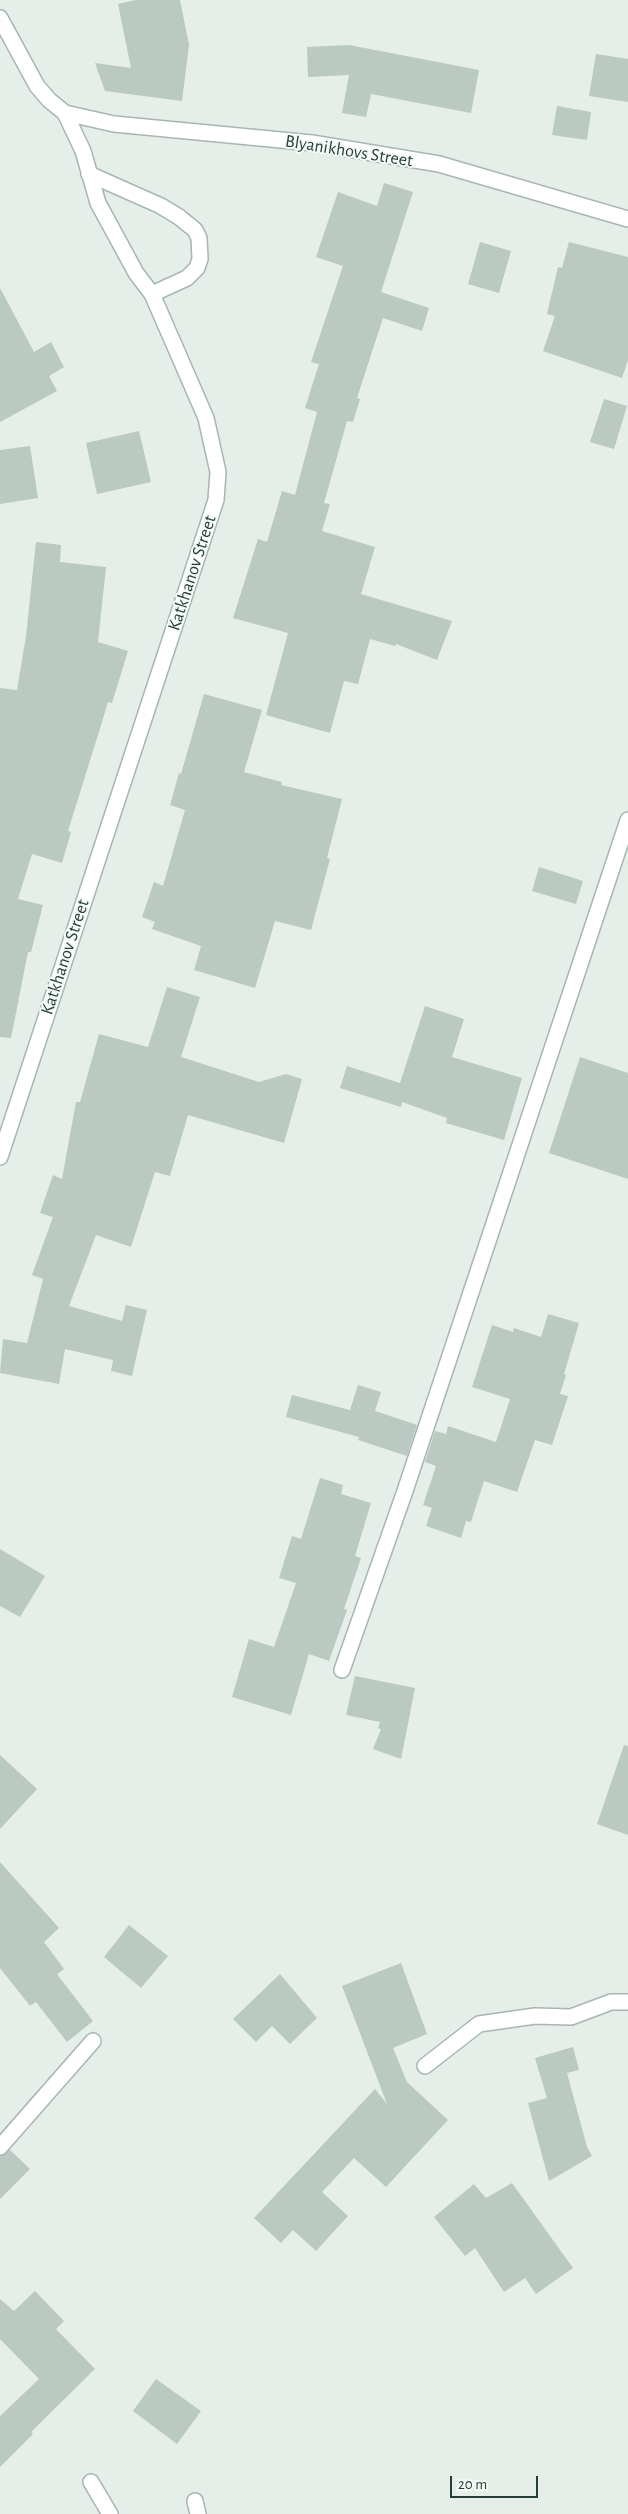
<!DOCTYPE html>
<html>
<head>
<meta charset="utf-8">
<style>
  body { margin:0 }
  #map { position:relative; width:628px; height:2514px; overflow:hidden; background:#e5eee9; font-family:"Alegreya Sans",sans-serif }
  canvas { display:block }
  .scale { position:absolute; left:450px; top:2476px; width:88px; height:22px; box-sizing:border-box; border:2px solid #244036; border-top:0; padding-left:6px; font-size:15px; line-height:18px; white-space:nowrap; color:#244036; -webkit-text-stroke:4px #f6faf7; paint-order:stroke }
</style>
</head>
<body>
<div id="map">
<canvas width="628" height="2514"></canvas>
<div class="scale">20 m</div>
</div>
<script>
const ctx = document.querySelector('canvas').getContext('2d');
ctx.lineJoin = 'round';
function fill(path, color) {
  ctx.fillStyle = color;
  ctx.fill(path, 'evenodd');
}
function shape(rows) {
  const path = new Path2D();
  for (const r of rows) {
    path.moveTo(r[0], r[1]);
    for (let i = 2; i < r.length; i += 2) path.lineTo(r[i], r[i + 1]);
  }
  return path;
}
function strokePath(path, color, width, dash) {
  ctx.strokeStyle = color;
  ctx.lineWidth = width;
  ctx.lineCap = dash ? 'butt' : 'round';
  ctx.setLineDash(dash || []);
  ctx.stroke(path);
}
function drawText(font, color, halo, rows, align = 'center') {
  ctx.font = font + ' "Alegreya Sans",sans-serif';
  ctx.lineWidth = 4;
  ctx.setLineDash([]);
  ctx.textBaseline = 'middle';
  ctx.strokeStyle = halo;
  ctx.fillStyle = color;
  for (const [text, x, y, turn = 0] of rows) {
    ctx.save();
    ctx.translate(x, y);
    ctx.rotate((+turn || 0) * Math.PI / 180);
    ctx.textAlign = isNaN(turn) ? turn : align;
    if (halo) ctx.strokeText(text, 0, 0);
    ctx.fillText(text, 0, 0);
    ctx.restore();
  }
}
const building = shape([
  [136,0,180,0,189,45,182,101,105,91,95,63,131,68,118,4],
  [349,45,479,70,471,113,371,94,366,117,342,113,349,75,308,77,307,47],
  [596,54,628,59,628,102,589,96],
  [557,106,591,112,587,140,552,135],
  [384,183,413,192,381,292,429,308,422,331,383,318,357,398,360,399,353,422,347,421,324,503,330,504,322,531,375,547,361,594,452,621,437,660,396,644,395,646,370,639,358,684,344,681,330,733,266,715,288,633,233,618,258,539,267,542,282,491,295,495,317,412,305,408,319,364,311,362,343,266,316,257,338,192,377,206],
  [480,242,511,251,499,293,468,284],
  [569,242,628,257,628,360,622,378,543,351,555,316,547,314,558,267,562,268],
  [0,288,34,352,51,342,64,367,49,376,57,391,0,422],
  [604,399,627,406,614,449,590,442],
  [139,431,151,482,97,494,86,443],
  [30,446,38,498,0,504,0,450],
  [36,542,61,545,60,562,106,567,98,642,128,651,112,703,108,702,102,722,68,831,71,832,62,863,32,854,18,899,43,905,31,952,28,952,11,1038,0,1037,0,688,17,690,26,636],
  [204,694,262,710,244,772,282,782,281,785,342,799,327,858,330,859,311,930,275,921,255,988,194,970,201,946,152,929,155,922,142,917,154,882,163,886,185,810,170,805,179,773,181,774],
  [539,867,583,881,576,904,532,891],
  [167,987,200,997,181,1057,259,1082,286,1074,302,1079,284,1143,188,1115,170,1176,155,1172,131,1247,96,1235,69,1306,122,1321,126,1305,147,1310,132,1376,111,1371,113,1360,65,1349,59,1384,0,1373,3,1339,27,1343,43,1279,32,1275,53,1217,40,1213,53,1175,62,1179,76,1102,80,1102,99,1034,148,1047],
  [425,1006,464,1019,452,1057,522,1078,504,1140,446,1123,447,1118,402,1102,401,1107,340,1088,347,1066,400,1083],
  [580,1057,628,1073,628,1179,549,1153],
  [548,1314,579,1323,564,1374,566,1375,560,1394,568,1396,552,1445,535,1440,517,1492,484,1481,471,1522,466,1521,461,1538,426,1526,432,1508,423,1505,436,1466,425,1462,435,1431,446,1434,448,1426,496,1442,510,1399,472,1387,492,1325,513,1332,514,1328,541,1337],
  [358,1385,381,1392,375,1411,417,1425,407,1456,358,1440,359,1437,286,1417,292,1395,350,1410],
  [320,1478,343,1485,341,1494,371,1503,355,1556,361,1558,344,1609,347,1610,329,1661,309,1654,291,1715,232,1697,249,1639,274,1647,296,1583,279,1578,292,1536,301,1539],
  [0,1549,45,1576,20,1617,0,1606],
  [355,1676,415,1688,401,1759,373,1749,381,1729,378,1728,380,1722,346,1715],
  [624,1745,628,1746,628,1835,597,1824],
  [0,1755,37,1789,0,1829],
  [0,1862,59,1928,44,1942,64,1969,57,1974,93,2021,67,2042,36,2002,30,2006,0,1968],
  [129,1925,168,1956,141,1988,104,1957],
  [401,1963,427,2034,393,2048,407,2082,448,2120,386,2187,354,2158,322,2192,348,2216,316,2251,293,2230,281,2243,254,2218,375,2089,387,2104,342,1986],
  [280,1974,317,2018,290,2044,272,2026,256,2042,233,2019],
  [573,2047,579,2070,567,2073,587,2147,592,2156,549,2181,528,2103,547,2098,535,2058],
  [10,2150,30,2169,0,2199,0,2156],
  [512,2183,573,2268,536,2294,525,2278,504,2292,475,2248,465,2256,434,2217,474,2184,486,2198],
  [35,2291,64,2321,56,2329,95,2369,31,2432,33,2434,0,2467,0,2416,39,2379,0,2339,0,2299,14,2311],
  [156,2379,201,2411,177,2444,133,2411]
]);
const minor = shape([
  [0,18,37,86,49,100,65,113,83,151,98,203,136,273,152,294,206,418,218,472,216,500,0,1157],
  [65,113,114,124,312,143,439,164,628,219],
  [89,174,161,206,179,217,195,230,199,238,200,259,197,268,187,278,152,294],
  [342,1670,405,1491,628,820],
  [425,2066,479,2024,535,2016,571,2017,611,2002,628,2002],
  [0,2147,93,2041],
  [91,2482,110,2514],
  [195,2501,198,2514]
]);
const streetNames = [
  ["Blyanikhovs Street",349,151,9],
  ["Katkhanov Street",192,573,-72],
  ["Katkhanov Street",65,957,-72]
];
fill(building, '#bac9c2');
strokePath(minor, '#a7b6b0', 18);
strokePath(minor, '#fff', 15);
drawText('18px', '#244036', '#f6faf7', streetNames);
</script>
</body>
</html>
